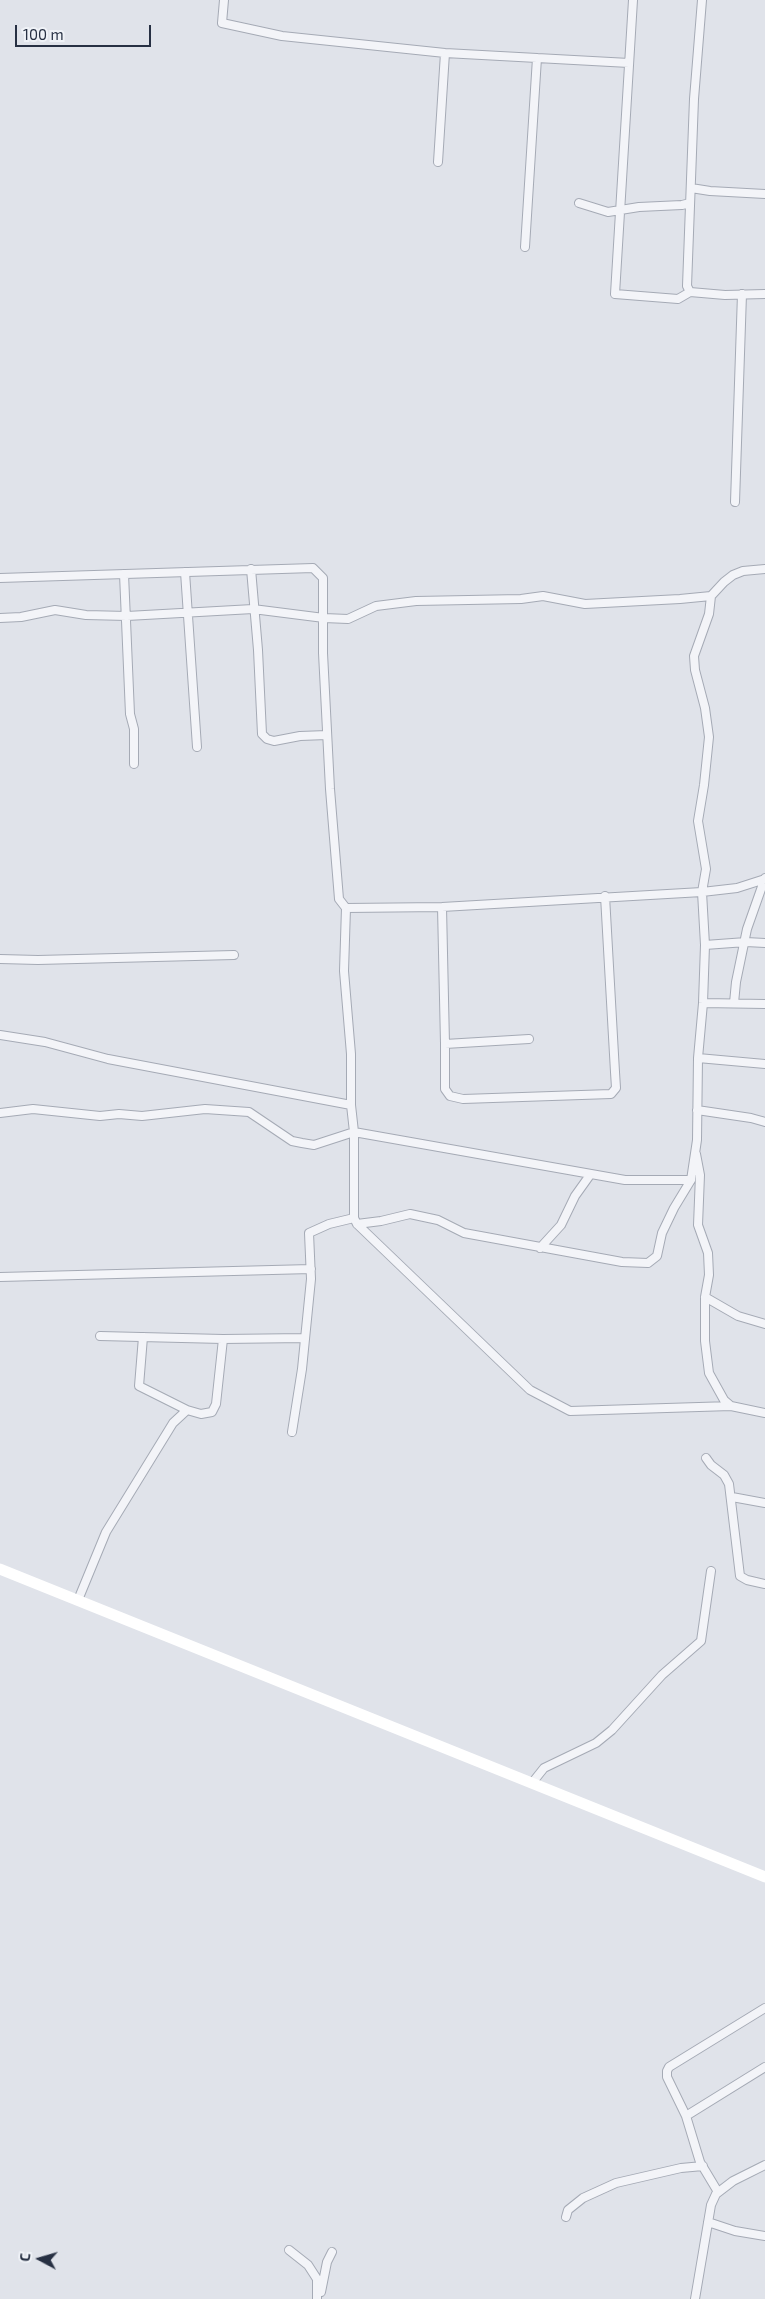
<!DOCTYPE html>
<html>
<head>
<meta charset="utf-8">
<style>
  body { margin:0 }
  #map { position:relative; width:765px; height:2299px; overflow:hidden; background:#e0e3ea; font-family:"Exo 2",sans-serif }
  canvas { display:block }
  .north { position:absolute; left:15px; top:2234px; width:50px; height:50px; -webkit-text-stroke:4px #eff2f7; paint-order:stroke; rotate:276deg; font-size:14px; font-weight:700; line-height:20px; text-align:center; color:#273043 }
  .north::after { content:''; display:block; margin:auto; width:18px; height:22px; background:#273043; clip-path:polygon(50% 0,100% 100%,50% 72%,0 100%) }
  .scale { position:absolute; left:15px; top:25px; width:136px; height:22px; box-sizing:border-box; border:2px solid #273043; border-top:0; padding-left:6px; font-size:15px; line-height:18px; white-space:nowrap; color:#273043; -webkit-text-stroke:4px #eff2f7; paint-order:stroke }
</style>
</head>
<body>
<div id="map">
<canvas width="765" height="2299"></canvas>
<div class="north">С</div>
<div class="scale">100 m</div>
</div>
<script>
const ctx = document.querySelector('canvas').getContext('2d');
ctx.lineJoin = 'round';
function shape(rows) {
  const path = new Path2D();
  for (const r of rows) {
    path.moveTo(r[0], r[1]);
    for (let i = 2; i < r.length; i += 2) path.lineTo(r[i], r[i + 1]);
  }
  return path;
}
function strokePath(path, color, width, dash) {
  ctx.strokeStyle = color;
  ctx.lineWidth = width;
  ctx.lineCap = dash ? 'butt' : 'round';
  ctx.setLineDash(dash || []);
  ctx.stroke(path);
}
const street = shape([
  [224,0,222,23,282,36,445,53,629,63],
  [633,0,615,294,678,299,690,292,725,295,765,294],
  [438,162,445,53],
  [691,188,710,191,765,194],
  [579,203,608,212,639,207,682,205,690,203],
  [525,247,537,58],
  [690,292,687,286,694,99,702,0],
  [735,502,742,294],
  [251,569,258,650,262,734,267,739,274,741,300,736,327,735],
  [185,572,197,747],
  [124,574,130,714,134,729,134,764],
  [0,578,313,568,323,578,323,653,330,789,339,899,346,908,442,907,702,892,737,888,765,879],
  [0,618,21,617,55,610,86,615,127,616,253,609,324,618,348,619,376,606,416,601,521,599,543,596,585,604,680,599,711,596,724,582,733,575,743,571,765,569],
  [442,907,445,1044,529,1039],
  [346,908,344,971,351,1054,351,1105,354,1132,354,1218,357,1224,530,1390,570,1411,731,1406],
  [705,945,702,892,706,869,698,821,704,785,709,737,705,708,695,670,694,656,709,614,711,596],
  [0,959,38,960,234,955],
  [703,1003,765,1004],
  [734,1003,736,982,747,929,765,878],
  [0,1035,45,1042,108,1059,351,1105],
  [445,1044,445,1089,450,1096,463,1099,611,1094,616,1088,615,1072,605,896],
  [698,1058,765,1064],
  [697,1110,751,1118,765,1122],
  [0,1113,33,1109,100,1116,119,1114,142,1116,205,1109,249,1112,292,1141,302,1143,314,1145,354,1132,625,1180,691,1180,697,1140,698,1058,703,1003,705,945,746,942,765,943],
  [696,1154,700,1175,698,1225,708,1253,709,1275,705,1297,705,1341,709,1373,724,1400,731,1406,765,1413],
  [357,1224,381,1221,410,1214,438,1220,464,1233,622,1262,648,1263,657,1256,662,1233,674,1208,691,1180],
  [540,1248,561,1225,575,1196,590,1175],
  [0,1277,311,1269],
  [705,1297,738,1316,765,1324],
  [100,1336,223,1339,305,1338],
  [143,1337,139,1386,187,1410],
  [292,1432,302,1369,311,1279,309,1233,329,1224,354,1218],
  [706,1458,711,1465,724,1475,729,1484,740,1576,747,1580,765,1584],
  [732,1497,765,1503],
  [78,1600,106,1532,173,1423,187,1410,201,1414,212,1412,216,1404,223,1339],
  [532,1783,544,1768,596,1743,612,1730,662,1675,701,1641,711,1571],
  [765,2008,669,2067,667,2071,667,2077,686,2116,765,2067],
  [686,2116,700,2162,718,2192],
  [566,2217,568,2210,583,2198,616,2183,681,2168,703,2166],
  [708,2222,735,2231,765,2236],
  [289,2250,308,2265,317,2279,317,2299],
  [321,2292,327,2262,332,2252],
  [695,2299,711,2205,716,2194,733,2181,765,2165]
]);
const secondary = shape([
  [0,1569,765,1877]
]);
strokePath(street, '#a5aab5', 10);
strokePath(street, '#f3f4f8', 8);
strokePath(secondary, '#fff', 11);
</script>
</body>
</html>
